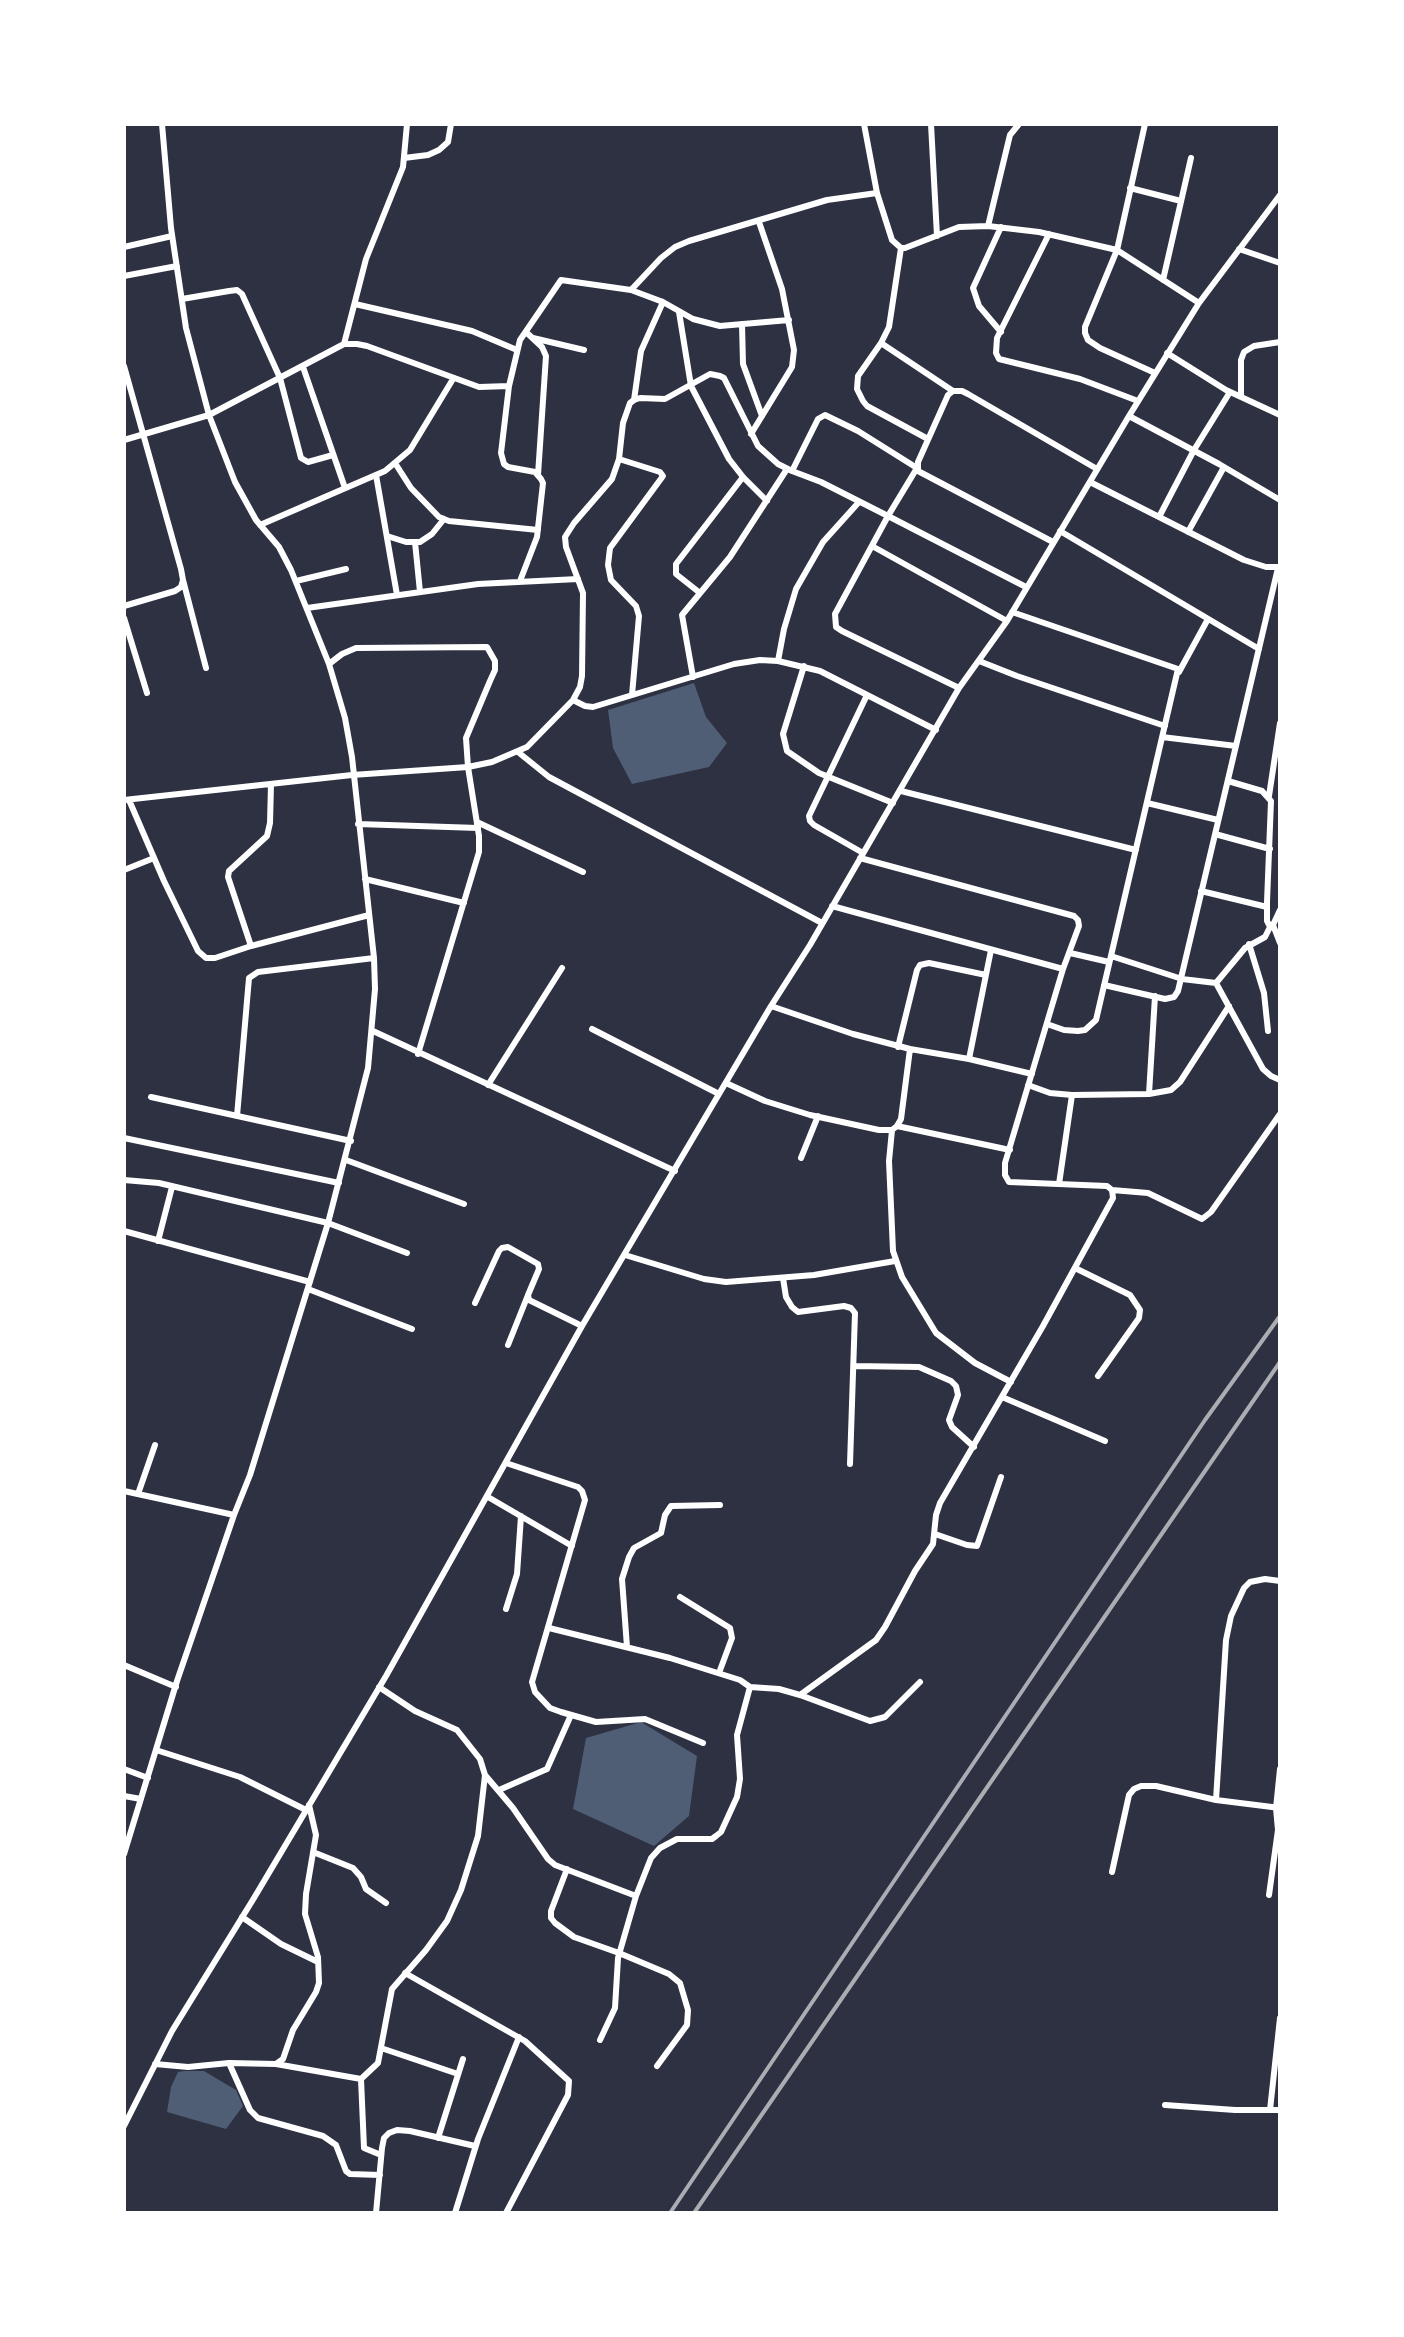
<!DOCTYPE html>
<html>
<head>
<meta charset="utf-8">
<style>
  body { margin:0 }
  #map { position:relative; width:1404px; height:2337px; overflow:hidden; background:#2d3142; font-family:Inter,sans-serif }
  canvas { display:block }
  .frame { position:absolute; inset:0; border:126px solid #fff; pointer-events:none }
</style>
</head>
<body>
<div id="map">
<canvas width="1404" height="2337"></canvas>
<div class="frame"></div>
</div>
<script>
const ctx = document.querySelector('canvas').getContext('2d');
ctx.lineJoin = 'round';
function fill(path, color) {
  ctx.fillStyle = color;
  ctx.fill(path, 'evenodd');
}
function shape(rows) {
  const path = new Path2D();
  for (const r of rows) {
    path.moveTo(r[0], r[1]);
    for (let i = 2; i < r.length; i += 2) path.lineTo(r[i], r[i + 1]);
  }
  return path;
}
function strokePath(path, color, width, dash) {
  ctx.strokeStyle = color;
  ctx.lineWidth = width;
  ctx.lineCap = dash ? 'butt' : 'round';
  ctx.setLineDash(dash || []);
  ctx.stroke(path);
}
const water = shape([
  [694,683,706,717,727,743,709,767,632,784,613,748,608,710],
  [641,1722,697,1756,689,1816,654,1846,573,1809,586,1738],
  [184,2071,204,2071,236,2090,243,2106,226,2129,167,2112,171,2087,178,2072]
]);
const minor = shape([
  [864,124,877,193],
  [931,124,937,236],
  [1145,124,1117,250,1199,303],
  [404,158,428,155,439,150,448,142,451,124],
  [1130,188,1181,201],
  [988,226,1010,135,1019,124],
  [1049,234,997,338,996,353,999,359,1080,379,1138,401],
  [124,247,172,236],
  [901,248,889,327,881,343,858,376,857,389,863,401,867,406,928,439],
  [1239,249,1280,263],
  [124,276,177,266],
  [1163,280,1191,158],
  [631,290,663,302,641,351,634,400],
  [182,299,229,291,237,290,242,294,280,378,301,458,308,462,333,455],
  [663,302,693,319,720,326,789,320],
  [355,304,472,331,517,350],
  [679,312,691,386,729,459,743,477,767,501],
  [742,324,743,364,762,416],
  [526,332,542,347,546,356,538,475],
  [1001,332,979,306,973,288,1001,227],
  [533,338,584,350],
  [881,343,953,391],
  [344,344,366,259,403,167,407,124],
  [1167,353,1226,390,1280,415],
  [124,366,181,569,183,580,181,587,175,591,124,606],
  [303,367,345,488],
  [509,386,520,340,561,280,631,290,661,258,675,247,689,241,827,200,877,193,892,240,901,248,905,248,959,227,988,226,1039,232,1117,250,1085,327,1085,333,1088,340,1100,348,1155,373],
  [1241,397,1241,360,1244,352,1254,346,1280,342],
  [1129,416,1219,464,1280,500],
  [751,434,792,367,794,350,782,289,759,222],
  [124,440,209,415,344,344,357,344,367,346,479,387,509,386,501,453,504,464,508,467,535,472,541,479,543,483,537,537,520,581],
  [619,459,660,472,663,476,610,548,608,565,611,580,636,606,639,616,632,695],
  [395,463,411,488,439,517,449,521,538,530],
  [376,475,397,595],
  [1090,482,1244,560,1266,567,1280,567],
  [1159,517,1194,450,1230,392],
  [260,525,385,471,410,450,453,379],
  [1060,531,1259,649],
  [1188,532,1224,467],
  [387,536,406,542,420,542,432,534,444,519],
  [415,542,420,592],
  [1053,542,918,471,918,462,948,395,953,391,962,391,968,394,1097,469],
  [872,546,1007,621],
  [183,580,206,668],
  [296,581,346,569],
  [700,593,676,574,676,564,743,477],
  [307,608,478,584,578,579],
  [1012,612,1178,669,1096,1020,1085,1030,1078,1031,1064,1030,1047,1024],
  [124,618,147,693],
  [778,661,784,629,796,589,823,542,859,502],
  [979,661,1017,676,1165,726],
  [329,664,342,654,356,648,487,647,495,661,495,670,490,681,466,738,468,767,479,836,479,852,418,1054],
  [804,666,783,734,787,751,819,773,893,803],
  [1179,672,1208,619],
  [693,677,682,615,730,557,787,469],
  [959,688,842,631,836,627,835,614,888,516,1026,587],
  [573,700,585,706,593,707,734,664,760,660,778,661,820,671,936,730],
  [1162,737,1236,746],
  [518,752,549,777,822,923],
  [1228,781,1262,791,1271,801,1267,902,1267,921,1269,925,1273,925,1280,910],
  [901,791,1136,850],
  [1269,796,1280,723],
  [124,800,352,775,468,767,492,762,527,747,573,700,580,687,582,676,583,593,566,547,565,537,574,523,612,479,619,459,623,423,630,403,634,400,640,398,665,399,710,374,720,376,724,378,758,446,778,464,792,471,821,482,888,516,917,468,858,431,825,415,818,419,792,471],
  [129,800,164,881,198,951,206,958,215,958,251,946,369,915],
  [1147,803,1218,820],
  [477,822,583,872],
  [358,824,478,828],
  [1215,834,1270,849],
  [863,853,814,825,810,821,809,816,867,695],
  [860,858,1074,916,1078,920,1079,926,1063,969],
  [124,870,154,858],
  [365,879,464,903],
  [1201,891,1267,907],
  [1273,925,1280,943],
  [1249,944,1264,993,1268,1031],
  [251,946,228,877,229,871,267,836,270,823,271,784],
  [1070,953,1109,962],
  [1111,956,1182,979,1216,983,1245,948,1265,937,1271,925],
  [1216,983,1263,1069,1271,1076,1280,1080],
  [1104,985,1165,999,1174,997,1178,991,1278,568],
  [592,1029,719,1094],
  [373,1031,675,1171],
  [898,1047,917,970,920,965,929,963,986,975],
  [910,1049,969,1059,1032,1074],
  [969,1059,991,950],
  [726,1083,765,1101,810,1115,879,1130,892,1130,897,1126,901,1119,910,1049,853,1034,771,1006],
  [488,1085,562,968],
  [1028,1085,1050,1093,1072,1095,1149,1094,1171,1090,1180,1082,1229,1006],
  [1149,1094,1155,996],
  [151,1097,351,1141],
  [237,1116,249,978,258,972,374,958],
  [897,1126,1010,1150],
  [892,1130,889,1161,893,1251,902,1277,936,1333,975,1363,1011,1382],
  [124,1138,339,1183],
  [801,1158,818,1116],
  [346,1160,464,1204],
  [124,1180,159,1183,328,1223,407,1253],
  [1059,1184,1072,1095],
  [1112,1190,1148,1193,1202,1219,1211,1212,1280,1114],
  [124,1231,310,1282],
  [158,1241,172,1187],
  [625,1255,704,1279,726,1282,814,1275,895,1261],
  [1075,1268,1130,1295,1140,1310,1139,1318,1098,1376],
  [783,1278,786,1297,792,1307,798,1312,844,1306,851,1308,855,1313,850,1464],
  [308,1289,412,1329],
  [475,1303,499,1251,502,1248,508,1247,538,1264,539,1269,528,1295,529,1300,582,1326],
  [508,1345,528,1295],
  [854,1366,919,1367,951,1381,956,1386,958,1395,949,1420,952,1427,974,1447],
  [1002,1397,1105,1441],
  [506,1463,578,1487,582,1491,585,1500,532,1682,535,1692,550,1708,561,1712,596,1722,645,1719,703,1743],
  [124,1491,234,1515],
  [138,1494,155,1445],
  [488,1497,572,1546],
  [935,1534,967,1545,977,1546,1001,1477],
  [680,1597,730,1628,732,1638,719,1673],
  [506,1609,517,1574,521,1516],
  [549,1628,670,1658,740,1680,750,1687,737,1735,740,1779,737,1797,721,1832,716,1836,712,1839,677,1839,660,1848,651,1858,636,1896,618,1958,615,2008,600,2040],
  [627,1647,622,1579,629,1557,634,1548,661,1533,665,1515,671,1506,720,1505],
  [124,1665,176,1687],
  [379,1687,415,1711,457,1730,480,1759,485,1775,478,1836,461,1890,447,1921,426,1950,392,1989,378,2063,361,2079,364,2148,381,2155],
  [750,1687,779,1689,800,1695,870,1721,885,1717,920,1682],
  [800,1695,876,1640,885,1627,915,1571,933,1544,936,1515,940,1503,1043,1326,1113,1198,1112,1190,1107,1186,1009,1182,1005,1175,1005,1163,1063,969,832,906],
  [156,1750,240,1777,306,1810],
  [124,1769,148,1778],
  [485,1775,513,1808,548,1859,555,1865,636,1896],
  [499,1790,547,1769,571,1715],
  [124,1796,141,1799],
  [1216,1800,1226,1640,1231,1616,1244,1588,1250,1582,1265,1579,1280,1581],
  [313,1852,353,1868,361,1877,366,1889,386,1903],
  [124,1854,177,1681,234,1515,250,1475,328,1223,368,1068,375,989,374,958,352,757,345,718,329,664,291,570,279,547,256,520,235,482,209,415,186,328,171,228,162,124],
  [567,1869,551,1911,551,1918,555,1923,574,1937,619,1953,669,1974,680,1983,688,2010,687,2025,657,2066],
  [1112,1872,1129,1795,1134,1789,1141,1786,1156,1786,1216,1800,1280,1808],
  [1269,1895,1278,1830,1276,1808,1280,1769],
  [242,1917,281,1944,318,1962],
  [405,1973,525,2041,569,2081,568,2095,506,2213],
  [381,2048,458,2074],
  [229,2063,250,2110,258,2118,323,2136,336,2145,346,2171,350,2174,380,2175],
  [155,2064,188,2067,229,2063,276,2064,283,2059,293,2030,316,1992,319,1983,318,1957,305,1914,306,1894,316,1835,309,1805],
  [276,2064,361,2079],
  [1165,2105,1235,2110,1280,2110],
  [1270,2110,1280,2018],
  [124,2126,172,2031,254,1898,386,1676,582,1326,771,1006,810,945,959,688,1007,621,1129,416,1199,303,1280,195],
  [438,2138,463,2059],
  [376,2213,382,2148,384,2138,389,2133,397,2130,410,2131,475,2146],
  [455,2213,478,2139,519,2037]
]);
const rail = shape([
  [670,2213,1205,1420,1280,1316],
  [694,2213,1280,1362]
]);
fill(water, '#4f5d75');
strokePath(minor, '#fff', 6);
strokePath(rail, '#abadb3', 4);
</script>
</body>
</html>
